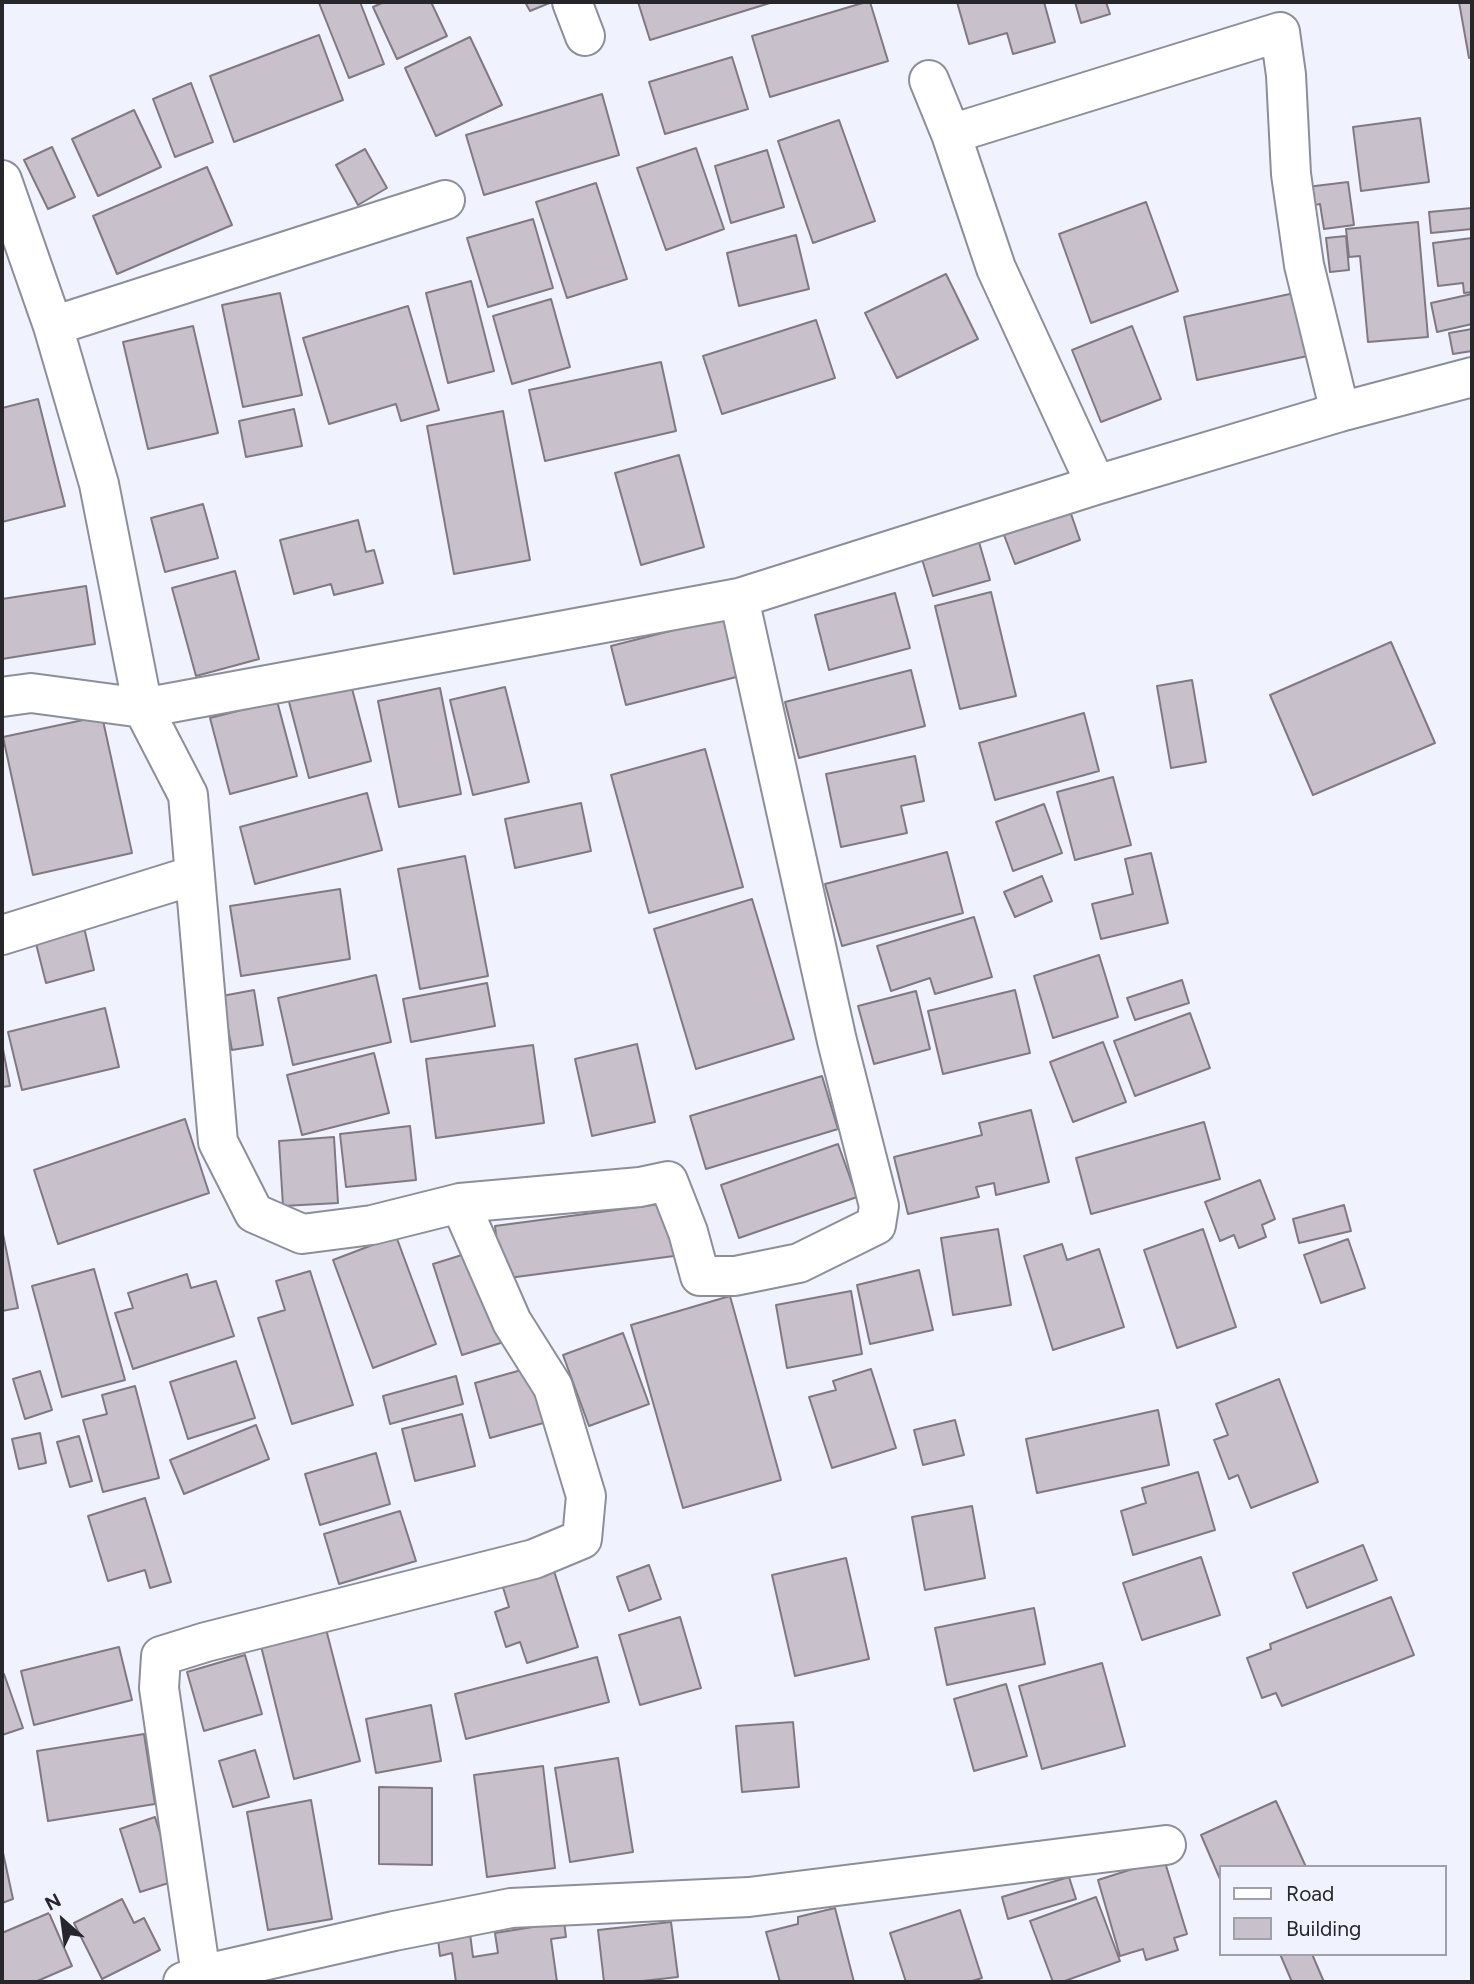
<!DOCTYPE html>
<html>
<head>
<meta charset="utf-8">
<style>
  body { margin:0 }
  #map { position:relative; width:1474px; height:1984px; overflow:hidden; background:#f0f2fe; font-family:Figtree,sans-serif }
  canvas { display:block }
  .frame { position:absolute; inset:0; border:4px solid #26262b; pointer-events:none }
  .legend { position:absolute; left:1219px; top:1865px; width:228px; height:91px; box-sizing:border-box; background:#f0f2fe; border:2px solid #9fa0aa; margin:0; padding:9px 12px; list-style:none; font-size:21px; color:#26262b }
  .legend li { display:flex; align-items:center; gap:14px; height:35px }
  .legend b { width:35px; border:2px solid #9fa0aa }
  .north { position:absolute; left:28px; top:1886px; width:70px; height:70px; -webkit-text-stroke:5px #f0f2fe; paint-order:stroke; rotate:332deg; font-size:19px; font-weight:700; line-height:28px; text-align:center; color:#26262b }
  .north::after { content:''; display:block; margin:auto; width:24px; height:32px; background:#26262b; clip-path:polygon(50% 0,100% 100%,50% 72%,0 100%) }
</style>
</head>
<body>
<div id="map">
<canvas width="1474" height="1984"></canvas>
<div class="frame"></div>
<ul class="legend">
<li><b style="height:9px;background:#fff"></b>Road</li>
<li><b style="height:19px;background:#c8c1cb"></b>Building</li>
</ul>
<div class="north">N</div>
</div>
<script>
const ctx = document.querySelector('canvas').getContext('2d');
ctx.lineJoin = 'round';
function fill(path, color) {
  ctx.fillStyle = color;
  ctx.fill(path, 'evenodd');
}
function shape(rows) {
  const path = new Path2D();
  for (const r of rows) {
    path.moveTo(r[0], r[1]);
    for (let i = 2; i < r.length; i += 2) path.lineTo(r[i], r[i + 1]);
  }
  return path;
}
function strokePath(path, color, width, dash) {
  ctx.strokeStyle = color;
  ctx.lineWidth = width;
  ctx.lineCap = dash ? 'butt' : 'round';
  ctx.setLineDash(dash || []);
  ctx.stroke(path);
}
const building = shape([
  [322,2,360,2,384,64,349,78,319,3,322,2],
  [384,2,431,2,447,36,397,59,373,7,384,2],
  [525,2,552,2,530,11,525,2],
  [638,2,770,2,770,3,650,40,638,2],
  [866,2,870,2,888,61,770,97,752,36,866,2],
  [957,2,1044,2,1055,42,1013,54,1007,33,969,44,957,2],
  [1075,2,1106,2,1110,14,1081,23,1075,2],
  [1459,2,1472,2,1472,57,1469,58,1459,2],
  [319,35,343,100,234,142,210,76,319,35],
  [470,37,502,105,436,136,405,68,470,37],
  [732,57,748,109,665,134,649,82,732,57],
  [191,83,213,142,175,157,153,99,191,83],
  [602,94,619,155,484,195,466,135,602,94],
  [134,110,161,167,98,196,72,139,134,110],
  [1420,118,1429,182,1361,191,1353,127,1420,118],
  [839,120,875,221,813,243,778,141,839,120],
  [52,147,75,197,48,209,24,160,52,147],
  [696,148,724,229,666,250,637,168,696,148],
  [365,149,387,188,358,205,336,165,365,149],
  [767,150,784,207,731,223,715,166,767,150],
  [207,167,232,225,117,274,93,216,207,167],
  [1348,182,1354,225,1324,229,1320,204,1310,206,1307,187,1348,182],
  [596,183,627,279,567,298,536,202,596,183],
  [1146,202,1178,291,1091,323,1059,234,1146,202],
  [1472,208,1472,229,1431,233,1429,212,1472,208],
  [533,219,553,288,488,307,467,238,533,219],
  [1418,222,1428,337,1368,342,1360,256,1349,257,1346,229,1418,222],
  [796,235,809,289,739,306,727,253,796,235],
  [1346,236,1349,270,1330,272,1326,238,1346,236],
  [1472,238,1472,292,1464,293,1463,283,1438,286,1433,243,1472,238],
  [946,274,978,339,897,378,865,313,946,274],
  [471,281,494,371,448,383,426,293,471,281],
  [1299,292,1312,355,1197,380,1184,317,1299,292],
  [280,293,302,395,243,407,222,305,280,293],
  [1472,294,1472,324,1437,332,1431,303,1472,294],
  [551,299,570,367,512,384,493,316,551,299],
  [408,306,439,410,401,421,396,404,329,424,303,338,408,306],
  [816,320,835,378,722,414,703,356,816,320],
  [193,326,218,433,148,449,123,342,193,326],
  [1132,326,1161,399,1101,422,1072,350,1132,326],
  [1472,329,1472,351,1453,354,1449,333,1472,329],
  [661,362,676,431,545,461,529,390,661,362],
  [38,399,65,506,2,522,2,408,38,399],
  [294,409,302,446,246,457,239,421,294,409],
  [503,411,530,560,454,574,427,426,503,411],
  [679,455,704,547,641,565,615,473,679,455],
  [203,504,218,558,165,572,151,518,203,504],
  [1070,511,1080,540,1015,564,1004,535,1070,511],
  [358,520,366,552,374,550,383,583,334,595,331,584,294,594,280,540,358,520],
  [979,542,990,580,933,596,922,559,979,542],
  [235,571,259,659,196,676,172,588,235,571],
  [86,586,95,644,2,659,2,599,86,586],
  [991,592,1016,696,960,709,935,606,991,592],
  [895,593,910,648,829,670,815,615,895,593],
  [733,615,748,674,626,705,611,646,733,615],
  [1391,642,1435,743,1313,795,1270,695,1391,642],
  [911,670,925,726,799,758,785,702,911,670],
  [1192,680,1206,762,1171,768,1157,686,1192,680],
  [350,681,371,761,309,778,288,698,350,681],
  [505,687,529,782,473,795,450,700,505,687],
  [440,688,461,794,399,807,378,701,440,688],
  [277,701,297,776,230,794,210,718,277,701],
  [1084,713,1099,771,995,800,979,743,1084,713],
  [102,716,132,853,33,875,3,737,102,716],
  [705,749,743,887,649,913,611,775,705,749],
  [915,756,924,801,901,806,907,833,841,847,826,774,915,756],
  [1113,777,1131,845,1075,860,1057,792,1113,777],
  [367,793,382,850,255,884,240,827,367,793],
  [581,803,591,851,515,868,505,819,581,803],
  [1044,804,1062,853,1013,871,996,822,1044,804],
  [947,852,963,913,842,946,825,884,947,852],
  [1151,853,1168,923,1101,939,1092,904,1133,894,1125,859,1151,853],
  [465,856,488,976,420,989,398,869,465,856],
  [1042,876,1052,901,1015,917,1004,892,1042,876],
  [340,889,350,959,241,976,230,906,340,889],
  [752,899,794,1039,696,1069,654,929,752,899],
  [974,917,992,977,935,994,930,978,891,991,877,946,974,917],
  [82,919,94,970,46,983,33,932,82,919],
  [1099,955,1118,1017,1053,1038,1034,976,1099,955],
  [376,975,391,1042,293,1065,278,998,376,975],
  [1182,980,1189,1003,1135,1020,1127,998,1182,980],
  [487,983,495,1026,411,1042,403,999,487,983],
  [254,990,263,1045,232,1050,222,996,254,990],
  [1015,990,1030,1053,943,1074,928,1011,1015,990],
  [916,991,930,1049,874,1064,858,1006,916,991],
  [105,1008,119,1067,22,1090,8,1032,105,1008],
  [1190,1013,1210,1068,1135,1096,1114,1041,1190,1013],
  [1103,1042,1126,1102,1073,1122,1050,1062,1103,1042],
  [2,1044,10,1086,2,1087,2,1044],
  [637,1044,655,1122,592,1136,575,1059,637,1044],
  [533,1045,544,1123,436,1138,426,1059,533,1045],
  [374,1053,389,1113,302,1135,287,1075,374,1053],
  [822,1076,838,1129,706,1169,690,1116,822,1076],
  [1031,1110,1049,1182,996,1195,994,1183,976,1187,979,1197,908,1214,894,1157,982,1135,979,1123,1031,1110],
  [185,1119,209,1193,58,1244,34,1170,185,1119],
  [1204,1122,1220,1179,1091,1214,1076,1158,1204,1122],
  [410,1126,416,1180,346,1187,340,1134,410,1126],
  [334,1137,338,1203,283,1206,279,1141,334,1137],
  [838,1144,857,1197,739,1238,721,1185,838,1144],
  [1260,1180,1275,1219,1262,1225,1266,1237,1239,1248,1234,1235,1220,1241,1205,1202,1260,1180],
  [668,1203,674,1256,501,1279,495,1226,668,1203],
  [1344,1205,1351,1231,1299,1243,1293,1219,1344,1205],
  [2,1229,18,1308,2,1311,2,1229],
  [998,1229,1011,1305,953,1315,941,1238,998,1229],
  [1203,1229,1236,1327,1177,1348,1144,1250,1203,1229],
  [396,1236,436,1344,373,1368,333,1260,396,1236],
  [1348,1239,1365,1288,1321,1303,1304,1255,1348,1239],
  [1062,1244,1067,1260,1099,1249,1124,1327,1053,1350,1024,1256,1062,1244],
  [478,1250,507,1341,462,1355,433,1264,478,1250],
  [94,1269,125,1380,62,1397,32,1286,94,1269],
  [919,1270,933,1330,870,1344,857,1285,919,1270],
  [310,1271,353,1405,292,1424,258,1318,285,1310,276,1281,310,1271],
  [187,1274,191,1288,216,1281,234,1336,133,1369,115,1313,133,1308,128,1293,187,1274],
  [851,1291,862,1354,787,1368,776,1305,851,1291],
  [730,1296,781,1480,683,1508,631,1325,730,1296],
  [623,1333,649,1404,589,1426,563,1355,623,1333],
  [236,1361,255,1418,188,1439,170,1382,236,1361],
  [532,1367,547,1422,490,1438,475,1383,532,1367],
  [871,1369,896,1448,832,1468,809,1397,836,1390,833,1381,871,1369],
  [40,1371,52,1410,25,1419,13,1379,40,1371],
  [456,1376,463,1404,390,1424,383,1396,456,1376],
  [1279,1379,1318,1482,1251,1508,1238,1475,1229,1479,1214,1440,1228,1435,1216,1404,1279,1379],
  [135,1386,159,1478,103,1492,83,1420,107,1414,102,1395,135,1386],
  [1158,1410,1169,1465,1037,1493,1026,1439,1158,1410],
  [462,1414,475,1466,415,1481,402,1429,462,1414],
  [955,1420,964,1455,923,1465,914,1430,955,1420],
  [256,1425,269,1459,184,1494,170,1460,256,1425],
  [40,1433,46,1463,19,1469,12,1439,40,1433],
  [79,1436,92,1481,70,1487,57,1442,79,1436],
  [376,1453,390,1504,320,1525,305,1474,376,1453],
  [1198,1472,1215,1530,1133,1555,1121,1511,1146,1503,1142,1488,1198,1472],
  [145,1498,171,1582,150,1588,145,1570,108,1581,88,1516,145,1498],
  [972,1506,985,1578,925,1590,912,1517,972,1506],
  [400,1511,416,1561,339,1584,324,1534,400,1511],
  [1363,1545,1377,1580,1307,1608,1293,1573,1363,1545],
  [1201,1557,1220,1615,1142,1640,1123,1583,1201,1557],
  [846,1558,869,1659,795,1676,772,1575,846,1558],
  [649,1565,661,1599,629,1611,617,1577,649,1565],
  [553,1568,578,1647,527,1663,520,1642,506,1647,495,1612,509,1607,502,1584,553,1568],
  [1391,1597,1414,1655,1282,1706,1276,1693,1262,1698,1247,1658,1271,1649,1270,1644,1391,1597],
  [1034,1608,1045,1664,947,1685,935,1628,1034,1608],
  [680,1617,701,1688,640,1705,619,1635,680,1617],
  [326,1629,360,1761,294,1779,261,1646,326,1629],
  [119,1647,132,1700,34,1725,21,1671,119,1647],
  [245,1655,262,1714,204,1731,187,1672,245,1655],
  [597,1657,609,1702,466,1739,455,1694,597,1657],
  [1102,1663,1125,1746,1042,1769,1019,1686,1102,1663],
  [4,1674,23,1728,2,1735,2,1675,4,1674],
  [1006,1684,1027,1756,974,1771,954,1699,1006,1684],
  [431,1705,441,1761,376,1773,366,1719,431,1705],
  [793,1722,799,1787,742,1792,736,1726,793,1722],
  [144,1734,155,1804,48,1821,37,1751,144,1734],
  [255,1750,269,1797,233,1807,219,1761,255,1750],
  [618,1758,633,1852,570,1862,555,1768,618,1758],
  [543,1766,555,1868,487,1877,474,1775,543,1766],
  [379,1787,432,1788,432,1865,379,1864,379,1787],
  [311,1800,332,1919,268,1930,247,1812,311,1800],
  [1276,1801,1306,1867,1220,1867,1220,1879,1201,1835,1276,1801],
  [155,1817,175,1881,140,1892,120,1829,155,1817],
  [2,1848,13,1899,2,1903,2,1848],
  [1164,1859,1187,1934,1174,1938,1178,1950,1146,1960,1143,1949,1120,1956,1098,1880,1164,1859],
  [1069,1877,1076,1899,1008,1919,1002,1897,1069,1877],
  [1096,1897,1120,1961,1062,1982,1053,1982,1030,1921,1096,1897],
  [122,1899,134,1923,144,1918,160,1950,102,1979,74,1923,122,1899],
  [835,1908,854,1982,780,1982,766,1932,798,1924,798,1917,835,1908],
  [960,1910,982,1978,969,1982,906,1982,890,1933,960,1910],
  [49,1913,72,1966,35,1982,2,1982,2,1933,49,1913],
  [564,1922,566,1937,551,1939,557,1982,456,1982,452,1953,440,1956,437,1931,469,1926,473,1957,498,1953,495,1933,564,1922],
  [671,1922,678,1977,634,1982,604,1982,598,1930,671,1922],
  [1280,1954,1312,1954,1324,1982,1292,1982,1280,1954]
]);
const minor = shape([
  [572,2,585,36],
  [929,80,951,134,996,268,1096,485],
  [951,134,1280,32,1286,75,1291,174,1304,265,1340,412],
  [2,180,53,326,99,484,143,708,188,795,218,1142,254,1213,302,1234,372,1225,460,1203,640,1187,668,1181,688,1232,700,1276,735,1276,799,1263,876,1225,879,1206,837,1041,739,598],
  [53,326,445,200],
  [2,697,31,693,143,708,739,598,1096,485,1340,412,1472,377],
  [2,935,195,875],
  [201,1975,159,1688,161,1656,206,1642,534,1559,582,1539,586,1496,553,1387,512,1322,460,1203],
  [183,1982,201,1975,394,1931,511,1908,749,1897,1166,1845]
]);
fill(building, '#c8c1cb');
strokePath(building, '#807982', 2);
strokePath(minor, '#8c8e99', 42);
strokePath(minor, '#fff', 38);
</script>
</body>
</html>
